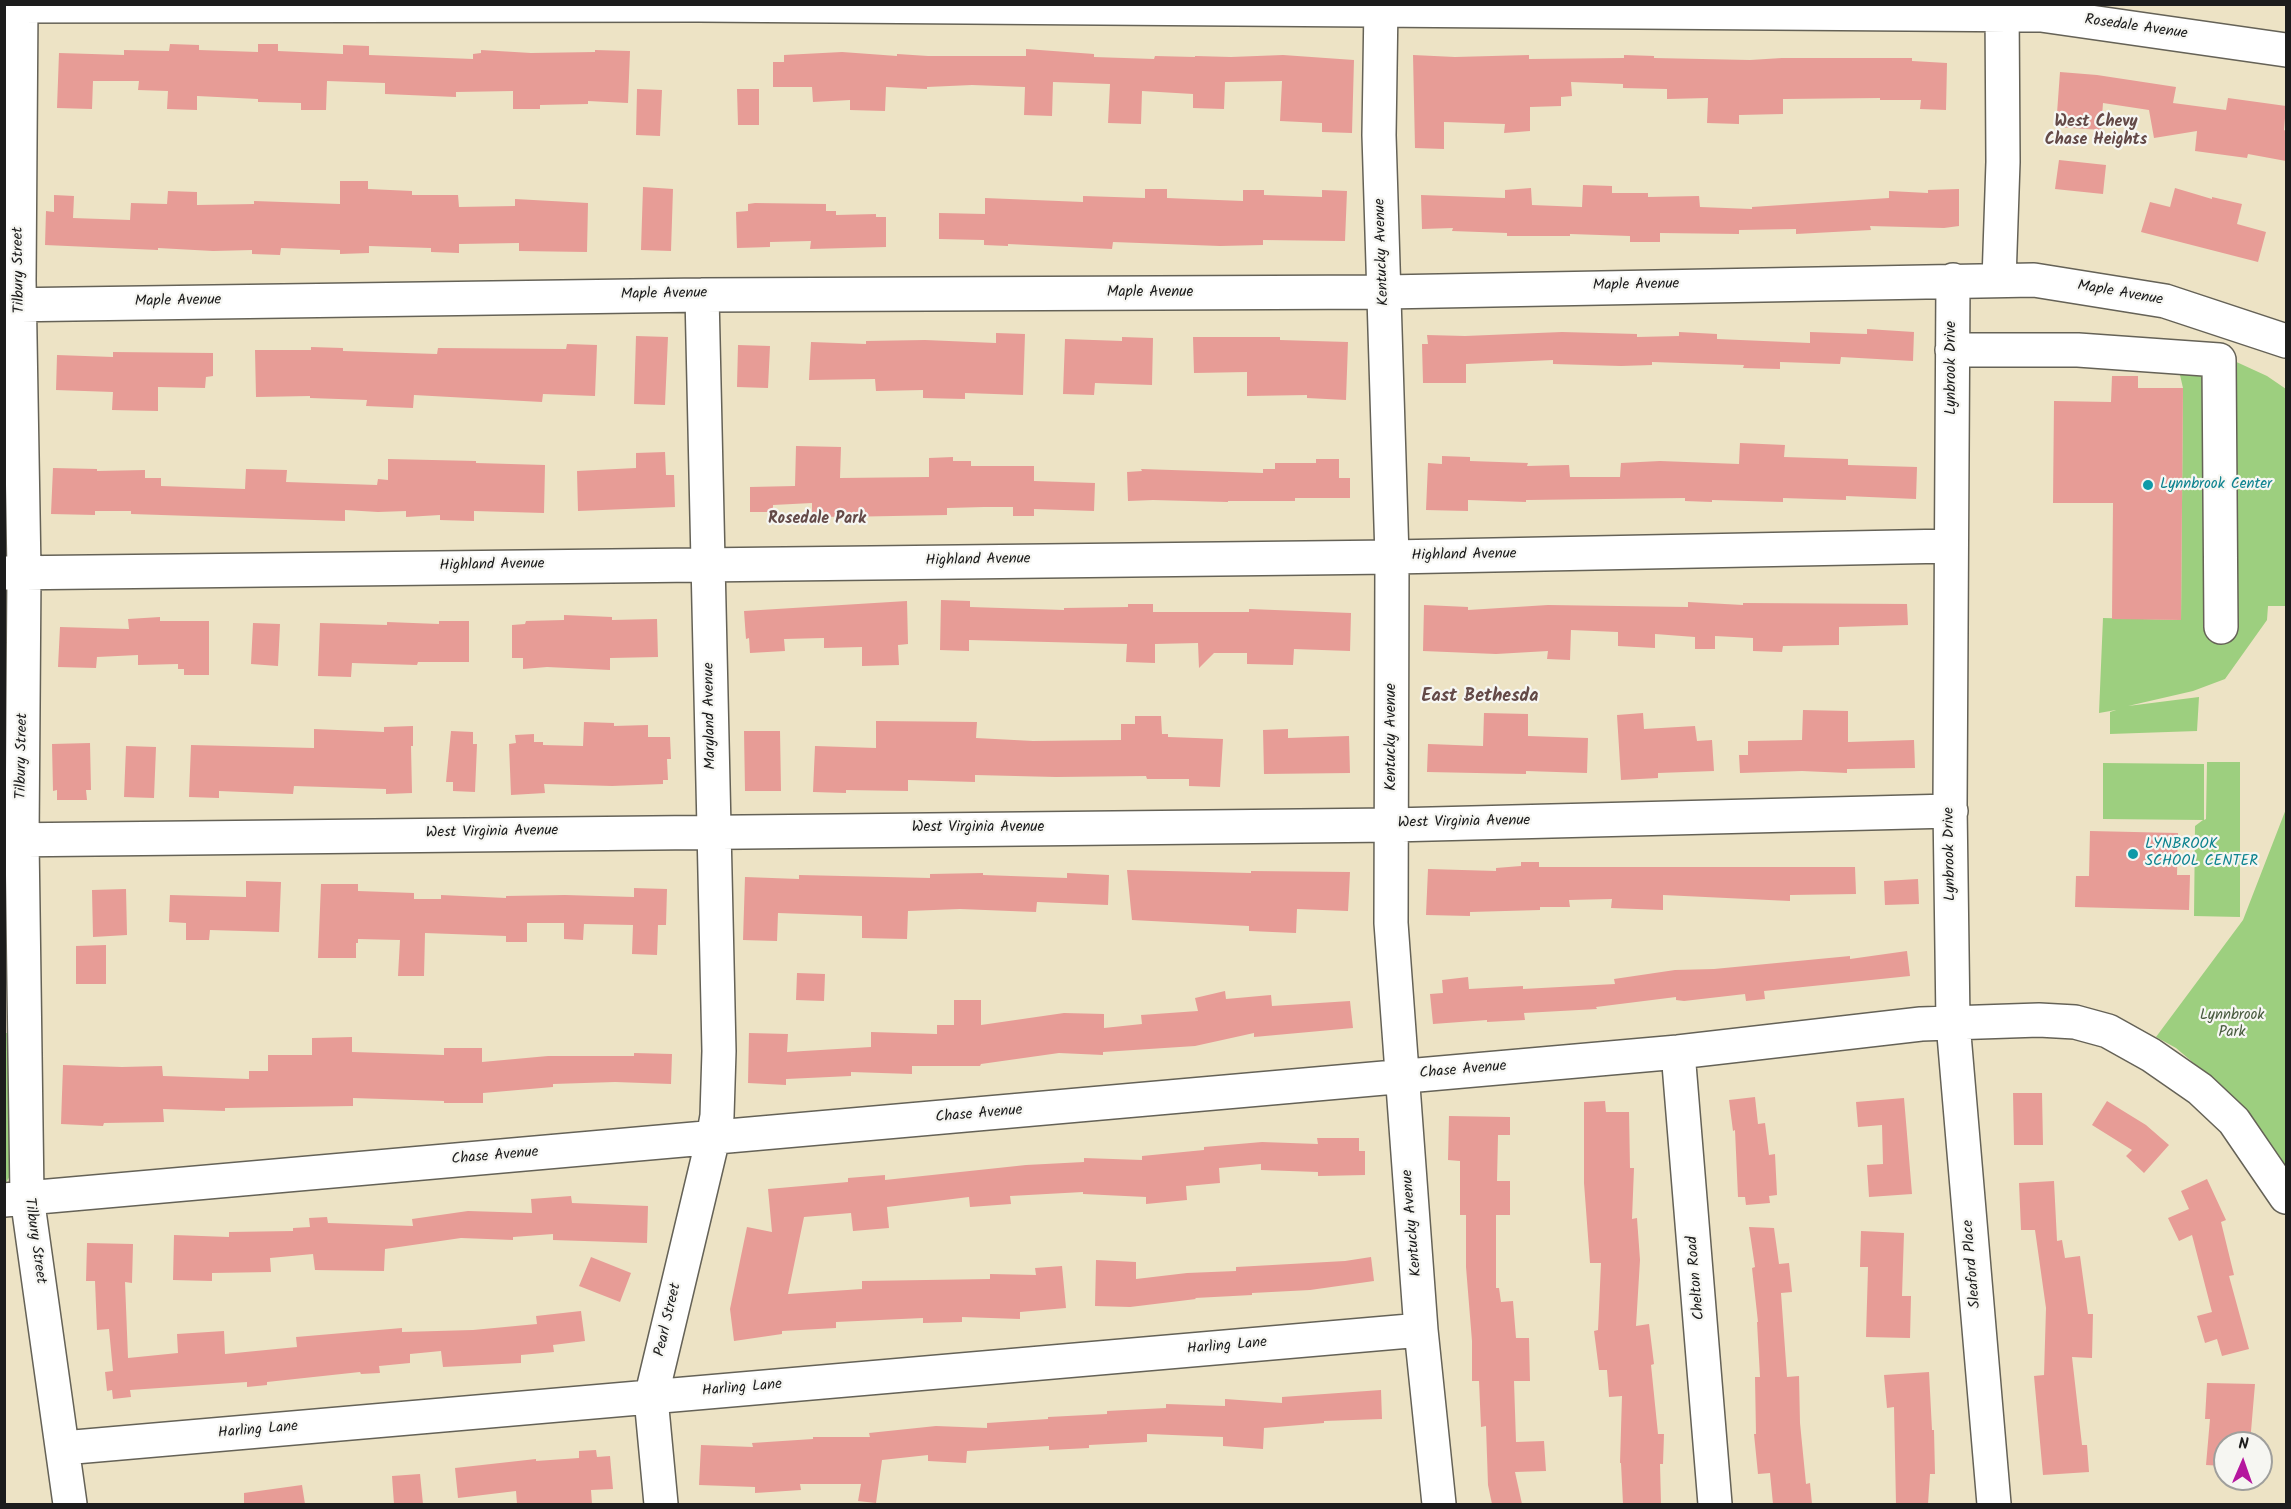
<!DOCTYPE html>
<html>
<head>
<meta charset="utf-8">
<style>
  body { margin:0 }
  #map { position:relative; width:2291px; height:1509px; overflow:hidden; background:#ede3c5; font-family:Kalam,sans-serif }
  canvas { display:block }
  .frame { position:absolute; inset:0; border:6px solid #1c1c1c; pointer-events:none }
  .north { position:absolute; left:2213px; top:1431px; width:60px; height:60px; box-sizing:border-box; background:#f6f6f2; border:2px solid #9f9f9c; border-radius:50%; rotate:2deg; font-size:16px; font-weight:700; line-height:24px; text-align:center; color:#1c1c1c }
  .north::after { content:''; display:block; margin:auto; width:21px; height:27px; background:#b5179e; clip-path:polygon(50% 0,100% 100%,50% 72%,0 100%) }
</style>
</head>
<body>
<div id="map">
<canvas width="2291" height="1509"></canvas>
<div class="frame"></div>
<div class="north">N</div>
</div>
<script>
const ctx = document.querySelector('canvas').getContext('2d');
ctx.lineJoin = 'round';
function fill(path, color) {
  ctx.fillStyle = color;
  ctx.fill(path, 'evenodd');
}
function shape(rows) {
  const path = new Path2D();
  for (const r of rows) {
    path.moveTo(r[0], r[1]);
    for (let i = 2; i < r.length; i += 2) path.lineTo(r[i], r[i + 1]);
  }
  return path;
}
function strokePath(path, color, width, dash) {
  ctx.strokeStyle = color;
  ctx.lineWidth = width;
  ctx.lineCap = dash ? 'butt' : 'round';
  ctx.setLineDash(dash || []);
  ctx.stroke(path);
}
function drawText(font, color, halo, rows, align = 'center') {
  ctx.font = font + ' Kalam,sans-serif';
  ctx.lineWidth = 4.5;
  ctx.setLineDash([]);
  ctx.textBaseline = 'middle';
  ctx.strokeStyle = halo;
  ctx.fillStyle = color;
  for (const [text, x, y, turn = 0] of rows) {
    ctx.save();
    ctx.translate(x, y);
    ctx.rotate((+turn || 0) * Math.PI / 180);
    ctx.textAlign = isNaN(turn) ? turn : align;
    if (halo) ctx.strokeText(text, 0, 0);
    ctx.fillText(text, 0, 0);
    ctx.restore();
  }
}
const green = shape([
  [2206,348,2267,376,2286,389,2286,606,2268,606,2267,620,2225,679,2193,691,2128,706,2199,697,2197,731,2110,734,2110,712,2116,710,2099,713,2103,618,2181,620,2183,388,2174,349],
  [2207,762,2240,762,2240,917,2194,916,2195,826,2203,820,2103,819,2103,763,2204,764,2204,820,2206,819],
  [2286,809,2286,1168,2230,1094,2176,1048,2156,1037,2243,920],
  [5,1033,15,1033,12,1166,10,1176,5,1184]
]);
const building = shape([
  [170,44,199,45,199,50,258,52,258,44,278,44,278,51,343,54,343,45,369,46,369,55,473,59,473,54,481,53,481,50,531,53,595,52,595,50,630,51,628,103,588,101,588,104,540,105,540,109,513,109,513,91,456,92,456,97,385,94,385,83,327,81,326,110,301,110,301,103,258,102,258,99,197,96,197,110,167,109,168,91,138,90,139,81,93,81,92,109,57,108,59,53,124,55,124,50,169,51],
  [1026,49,1094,54,1094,57,1154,59,1155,56,1195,57,1195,56,1231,57,1283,55,1354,60,1352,133,1322,132,1322,123,1280,121,1282,81,1225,82,1224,109,1193,108,1193,94,1142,91,1141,124,1108,123,1110,84,1053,82,1052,116,1024,115,1025,87,972,85,927,87,927,89,886,87,885,111,850,110,850,100,813,102,812,87,773,87,773,62,784,62,784,55,842,52,897,56,897,54,928,56,1026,56],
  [1413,55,1455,57,1529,55,1529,59,1624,58,1624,55,1654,56,1654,58,1750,60,1782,58,1912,58,1912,61,1947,63,1946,110,1920,109,1921,100,1880,100,1880,98,1783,99,1783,114,1739,115,1739,124,1707,123,1708,98,1667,99,1667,89,1623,88,1623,84,1571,82,1572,96,1561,97,1561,106,1530,107,1530,131,1504,133,1505,124,1444,122,1444,149,1415,148],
  [2060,72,2097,75,2176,87,2173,103,2226,110,2228,98,2286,106,2284,130,2286,131,2286,161,2248,154,2247,158,2195,151,2197,131,2154,138,2149,110,2103,103,2101,130,2056,127],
  [637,89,662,90,660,136,636,135],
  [737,89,759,89,759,125,738,125],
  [2059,160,2106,165,2103,194,2055,189],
  [340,181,368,181,368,189,412,191,412,195,458,195,459,207,515,206,515,199,588,203,587,252,519,251,519,243,459,244,459,253,431,252,431,248,369,246,369,253,340,254,340,250,281,248,280,255,252,254,252,250,213,251,158,248,158,250,45,245,46,211,54,212,54,195,74,196,73,218,130,220,131,203,167,204,168,191,197,192,197,205,254,204,254,201,340,204],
  [1583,185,1612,186,1612,193,1648,193,1648,197,1699,196,1700,207,1752,209,1752,207,1889,198,1889,191,1928,193,1928,190,1959,189,1959,226,1944,228,1870,226,1871,230,1796,234,1796,229,1739,230,1739,234,1660,233,1660,242,1630,242,1630,236,1570,234,1570,236,1507,236,1507,233,1452,231,1453,228,1422,229,1421,195,1505,198,1505,190,1531,188,1532,205,1582,207],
  [643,187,673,189,671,251,641,250],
  [2175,188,2212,199,2212,197,2242,204,2237,224,2266,232,2258,262,2141,232,2150,202,2170,207],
  [1145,189,1167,189,1167,198,1243,201,1243,190,1264,190,1264,195,1322,197,1322,190,1347,191,1345,241,1263,240,1263,245,1220,246,1113,242,1112,249,1008,244,1008,246,984,245,984,240,939,239,939,213,985,214,985,198,1083,202,1083,196,1145,198],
  [755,203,826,204,826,211,836,211,836,215,876,214,876,217,886,217,886,247,810,249,811,241,770,242,770,247,737,248,736,212,748,211,748,204],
  [1867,329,1914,332,1913,361,1841,357,1840,364,1780,362,1780,369,1743,368,1744,365,1652,362,1652,365,1621,366,1553,364,1553,360,1466,364,1466,383,1423,383,1422,344,1428,344,1427,335,1465,336,1562,332,1637,334,1637,337,1679,336,1679,332,1717,334,1717,339,1810,343,1810,332,1867,334],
  [996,333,1025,334,1023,395,965,393,965,399,923,398,923,390,876,391,875,379,809,380,811,342,866,344,866,341,925,340,996,343],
  [636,336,668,337,665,405,634,404],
  [1122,337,1153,338,1152,385,1095,383,1094,395,1063,394,1065,339,1122,341],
  [1193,337,1280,337,1280,340,1348,342,1346,400,1307,398,1307,395,1247,396,1247,372,1194,373],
  [567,344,597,345,595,396,543,394,542,402,414,395,413,408,366,406,367,400,310,398,310,396,256,397,255,350,311,350,311,347,343,348,343,351,437,354,438,348,566,349],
  [738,345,770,346,768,388,737,387],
  [113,352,213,353,213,376,206,377,205,388,158,387,158,411,112,410,113,392,56,390,57,355,113,357],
  [2112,376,2138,376,2138,388,2183,388,2181,620,2112,619,2113,503,2053,503,2054,401,2111,402],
  [1740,443,1785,445,1784,457,1848,459,1848,465,1917,467,1916,499,1846,496,1846,500,1783,498,1783,502,1712,500,1712,502,1685,501,1685,498,1526,500,1526,502,1468,500,1468,511,1426,510,1428,463,1442,464,1442,456,1470,457,1470,461,1528,463,1527,466,1569,465,1570,477,1620,477,1621,463,1660,461,1739,464],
  [796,446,841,447,840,478,929,477,929,458,953,457,953,461,971,461,971,466,1034,466,1034,481,1095,483,1094,511,1034,509,1034,516,1013,516,1013,507,984,507,947,508,947,515,839,517,812,516,812,503,773,505,773,512,750,512,750,487,795,486],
  [665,452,666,475,674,475,675,507,578,511,577,471,636,468,636,453],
  [388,459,476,461,476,463,545,465,544,513,474,511,474,521,440,520,440,515,406,517,406,511,378,512,345,510,345,521,131,514,131,511,95,511,95,515,51,514,53,468,97,469,97,471,145,470,145,478,161,478,161,486,245,489,246,469,287,470,286,482,377,485,378,479,388,480],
  [1316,459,1339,459,1339,478,1350,478,1350,498,1295,498,1295,501,1228,501,1228,502,1153,500,1128,501,1127,472,1142,471,1141,469,1263,473,1263,469,1275,469,1275,463,1316,463],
  [941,600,970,601,970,607,1064,610,1064,608,1128,607,1128,604,1153,604,1153,612,1249,612,1249,609,1351,613,1350,651,1294,649,1293,665,1247,664,1247,653,1214,653,1199,668,1198,643,1155,644,1155,663,1126,662,1127,644,969,640,969,651,940,650],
  [907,601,908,644,898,645,899,665,862,666,862,647,824,648,824,638,784,639,785,651,750,653,749,638,746,639,744,611],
  [1688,602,1743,605,1743,603,1907,604,1908,625,1839,627,1839,645,1783,646,1782,652,1753,651,1753,638,1715,636,1715,649,1695,649,1695,637,1655,634,1655,648,1618,646,1618,632,1571,630,1570,660,1547,659,1548,651,1496,654,1423,651,1424,605,1468,607,1468,610,1548,605,1688,607],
  [564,615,612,617,612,620,657,619,658,657,610,658,610,670,547,667,523,669,523,658,512,658,512,625,525,624,526,621,564,620],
  [160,617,160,621,209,621,209,675,184,675,184,669,178,669,178,664,138,665,138,655,97,657,96,668,58,667,60,627,129,629,128,619],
  [439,621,469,621,469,662,418,662,417,665,352,663,351,677,318,676,320,623,387,625,387,622,439,624],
  [253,623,280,624,278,666,251,664],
  [1803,710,1848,711,1848,742,1914,740,1915,768,1847,769,1847,773,1802,771,1740,773,1739,755,1748,755,1748,741,1802,740],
  [1484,713,1528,714,1528,736,1588,738,1587,773,1526,771,1526,774,1427,772,1428,744,1483,746],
  [1643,713,1644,729,1695,726,1697,741,1712,740,1714,771,1658,773,1658,778,1621,780,1617,715],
  [1135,716,1161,716,1162,734,1168,734,1168,737,1223,739,1220,787,1189,786,1189,779,1147,779,1146,776,1056,777,975,775,975,782,908,780,908,791,846,790,846,793,813,792,815,746,876,748,876,721,977,722,976,738,1033,741,1121,740,1121,724,1135,724],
  [584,722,614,723,614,726,648,725,648,737,670,737,671,759,667,759,668,780,663,780,663,784,612,786,544,784,545,793,511,795,509,744,516,743,515,735,534,734,534,742,543,742,543,745,583,746],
  [413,726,413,746,411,746,412,793,386,794,386,789,294,786,293,794,219,791,219,798,189,797,191,745,314,748,314,729,384,732,384,727],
  [1288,729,1288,738,1349,736,1350,773,1264,774,1263,730],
  [451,731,473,732,473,744,477,744,475,792,453,791,453,782,446,782],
  [744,731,780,731,781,791,745,791],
  [90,743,91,790,86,790,87,800,57,800,57,790,53,791,52,744],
  [126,746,156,747,154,798,124,797],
  [2090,831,2178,833,2177,875,2190,875,2189,910,2075,907,2076,876,2089,876],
  [1521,862,1539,862,1539,867,1855,867,1856,894,1790,895,1790,901,1663,895,1663,910,1611,908,1612,899,1569,900,1570,907,1540,907,1540,910,1470,912,1470,916,1426,915,1428,869,1496,871,1496,868,1521,866],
  [1127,870,1251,873,1251,871,1350,872,1348,911,1297,909,1296,933,1249,931,1249,926,1132,920],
  [983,873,983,875,1067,878,1067,873,1109,875,1108,905,1037,902,1036,912,960,909,908,911,907,939,862,938,862,916,778,913,777,941,743,940,745,877,799,879,799,875,930,878,930,874],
  [1918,879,1919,904,1885,905,1884,881],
  [246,881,281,882,279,932,210,930,209,940,186,940,186,923,169,922,170,895,246,897],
  [321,884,358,884,358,891,414,893,414,899,441,899,441,895,506,898,506,896,565,895,634,897,634,888,667,889,666,925,658,925,657,955,632,954,633,925,584,924,583,940,564,939,564,923,527,923,527,942,506,942,506,936,425,933,424,976,398,976,400,940,358,939,358,943,356,943,356,958,318,958],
  [126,889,127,935,93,937,92,890],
  [106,945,106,984,76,984,76,946],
  [1907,951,1910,976,1764,991,1765,999,1746,1001,1745,994,1684,1001,1676,1000,1676,997,1596,1007,1597,1009,1524,1013,1525,1020,1487,1022,1487,1020,1433,1024,1430,994,1443,993,1442,980,1468,977,1469,989,1523,986,1523,989,1615,984,1614,979,1675,970,1714,969,1850,956,1850,959],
  [797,973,825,974,824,1001,796,1000],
  [1225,991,1226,999,1271,995,1272,1006,1350,1001,1353,1028,1254,1037,1254,1033,1195,1046,1103,1052,1103,1055,1059,1053,981,1064,980,1066,912,1066,912,1074,851,1072,851,1076,786,1079,786,1085,748,1083,749,1033,788,1034,787,1052,871,1047,871,1032,937,1034,937,1025,954,1025,954,1000,981,1000,981,1025,1064,1013,1104,1014,1104,1028,1142,1024,1141,1015,1198,1011,1195,998],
  [352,1037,352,1052,444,1055,444,1048,482,1048,482,1062,548,1056,634,1056,634,1053,672,1054,671,1084,615,1082,553,1084,553,1087,483,1093,483,1103,444,1103,444,1101,353,1098,353,1106,225,1108,225,1111,163,1109,164,1122,104,1123,103,1126,61,1124,63,1065,122,1067,162,1066,163,1076,249,1079,249,1071,268,1071,268,1055,312,1055,312,1038],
  [2013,1093,2042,1093,2043,1145,2014,1145],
  [1755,1097,1758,1124,1765,1123,1769,1155,1775,1154,1777,1195,1769,1196,1770,1203,1746,1205,1745,1197,1738,1197,1735,1130,1733,1131,1729,1100],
  [1904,1098,1912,1194,1869,1197,1867,1165,1883,1164,1882,1125,1858,1127,1856,1102],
  [1605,1101,1606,1112,1629,1112,1630,1168,1634,1168,1632,1219,1637,1218,1640,1260,1636,1326,1649,1324,1654,1364,1651,1365,1658,1434,1664,1434,1663,1464,1660,1464,1661,1504,1623,1504,1621,1463,1620,1463,1622,1396,1609,1397,1607,1370,1599,1370,1594,1331,1598,1330,1601,1263,1590,1263,1584,1183,1584,1102],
  [2107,1101,2146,1125,2169,1145,2144,1173,2126,1156,2132,1150,2092,1125],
  [1449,1116,1510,1117,1510,1135,1498,1135,1497,1181,1510,1181,1510,1215,1496,1215,1496,1288,1499,1288,1501,1302,1513,1301,1516,1338,1529,1338,1530,1381,1514,1381,1516,1442,1544,1441,1546,1471,1515,1472,1522,1504,1492,1504,1488,1485,1486,1426,1481,1427,1479,1381,1472,1381,1472,1341,1466,1267,1466,1215,1460,1215,1460,1161,1448,1160],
  [1317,1138,1359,1138,1359,1151,1365,1151,1365,1175,1318,1176,1318,1172,1261,1170,1261,1164,1219,1168,1220,1183,1186,1186,1187,1200,1146,1204,1146,1197,1083,1194,1083,1192,1010,1196,1011,1204,970,1207,969,1197,887,1207,889,1228,853,1231,851,1213,804,1217,788,1294,862,1289,862,1281,990,1279,990,1274,1036,1275,1035,1268,1062,1266,1066,1308,1020,1312,1020,1319,962,1317,962,1322,923,1323,923,1318,836,1322,836,1328,782,1331,782,1334,734,1341,730,1309,747,1227,772,1232,768,1189,848,1182,848,1178,885,1175,885,1180,1026,1165,1084,1162,1084,1158,1142,1160,1142,1156,1204,1150,1204,1147,1262,1142,1318,1144],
  [2207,1179,2226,1220,2221,1222,2234,1275,2229,1276,2249,1349,2222,1356,2217,1339,2205,1343,2197,1316,2212,1312,2192,1235,2179,1241,2168,1218,2189,1209,2181,1191],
  [2054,1181,2057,1241,2062,1240,2065,1258,2080,1256,2088,1314,2093,1314,2092,1358,2072,1357,2082,1445,2087,1445,2089,1472,2043,1475,2034,1376,2044,1375,2046,1308,2035,1230,2021,1230,2019,1183],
  [571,1196,572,1203,648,1206,647,1243,553,1240,553,1234,513,1237,513,1240,461,1238,385,1249,384,1271,315,1270,313,1254,270,1258,271,1272,212,1273,212,1281,173,1280,174,1235,229,1237,229,1232,293,1231,293,1228,310,1227,309,1218,327,1217,328,1223,413,1226,412,1219,468,1211,532,1213,531,1199],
  [1749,1227,1774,1228,1779,1264,1789,1263,1792,1292,1781,1293,1787,1377,1799,1376,1800,1423,1806,1484,1810,1483,1812,1504,1773,1504,1770,1473,1758,1474,1754,1434,1756,1434,1755,1377,1760,1377,1757,1322,1758,1322,1752,1268,1755,1267],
  [1861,1231,1904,1233,1902,1296,1911,1296,1910,1338,1866,1337,1868,1267,1860,1267],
  [87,1243,133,1244,132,1283,125,1282,128,1358,178,1353,177,1334,224,1331,225,1354,297,1347,296,1337,402,1328,402,1332,473,1330,537,1324,536,1316,581,1311,585,1341,553,1345,554,1352,521,1355,521,1363,443,1367,441,1351,410,1354,410,1363,379,1366,380,1373,361,1374,360,1372,267,1382,267,1385,247,1387,247,1382,130,1390,131,1397,113,1399,112,1390,107,1391,105,1372,113,1371,109,1329,97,1330,95,1281,86,1281],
  [591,1257,631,1273,620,1302,579,1286],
  [1371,1257,1374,1281,1310,1290,1252,1293,1252,1295,1195,1298,1196,1299,1130,1307,1095,1306,1096,1260,1136,1262,1136,1279,1187,1273,1236,1271,1236,1267,1345,1261],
  [1929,1372,1932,1430,1934,1430,1935,1474,1930,1474,1928,1504,1896,1504,1894,1407,1887,1408,1884,1375],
  [2207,1383,2255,1384,2250,1443,2225,1443,2225,1466,2206,1465,2210,1419,2205,1419],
  [1381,1390,1382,1419,1324,1421,1324,1423,1264,1428,1263,1449,1223,1446,1223,1437,1147,1434,1147,1442,1089,1445,1089,1448,1049,1450,1049,1446,967,1451,966,1463,928,1461,928,1455,882,1460,876,1503,858,1501,861,1484,800,1484,801,1490,755,1493,755,1487,699,1485,701,1445,753,1447,752,1443,813,1439,813,1437,870,1437,869,1433,936,1426,987,1428,987,1423,1048,1419,1048,1417,1107,1414,1107,1411,1166,1408,1166,1404,1225,1406,1225,1399,1282,1403,1282,1397],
  [596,1450,597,1457,610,1456,613,1489,591,1490,592,1504,517,1504,516,1491,458,1498,455,1468,536,1459,536,1461,579,1458,579,1451],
  [420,1474,423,1504,394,1504,392,1476],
  [302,1485,305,1504,244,1504,244,1493]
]);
const minor = shape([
  [21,4,19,280,24,572,22,839,27,1197,70,1504],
  [1381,4,1379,135,1392,557,1391,923,1421,1330,1439,1504],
  [4,6,698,5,2041,15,2286,50],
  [1953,280,1950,805,1953,1023,1994,1504],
  [1999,280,2003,162,2002,4],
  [4,305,702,295,1385,292,2034,280,2165,301,2286,341],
  [1952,350,2078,350,2219,360,2221,627],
  [4,573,1392,557,1951,546],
  [4,840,1392,825,1951,811],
  [1678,1052,1715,1504],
  [4,1200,1678,1052,1921,1024,2039,1020,2075,1022,2108,1031,2151,1055,2200,1089,2234,1121,2286,1197],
  [63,1448,1421,1330],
  [661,1504,651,1398,713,1138,717,1116,719,1051,702,295]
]);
const markers = [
  [2148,485,6,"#0f9aa8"],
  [2133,854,6,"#0f9aa8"]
];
const streetNames = [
  ["Rosedale Avenue",2136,28,8],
  ["Kentucky Avenue",1383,252,-92],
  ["Tilbury Street",20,270,-91],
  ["Maple Avenue",1636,286,-1],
  ["Maple Avenue",1150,293],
  ["Maple Avenue",2120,294,10],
  ["Maple Avenue",664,295,-1],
  ["Maple Avenue",178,302,-1],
  ["Lynbrook Drive",1952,368,-90],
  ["Highland Avenue",1464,556,-1],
  ["Highland Avenue",978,561,-1],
  ["Highland Avenue",492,566,-1],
  ["Maryland Avenue",711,716,-91],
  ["Kentucky Avenue",1392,737,-90],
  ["Tilbury Street",23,756,-89],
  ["West Virginia Avenue",1464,823,-1],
  ["West Virginia Avenue",978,828],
  ["West Virginia Avenue",492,833,-1],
  ["Lynbrook Drive",1951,854,-91],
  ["Chase Avenue",1463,1071,-5],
  ["Chase Avenue",979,1115,-5],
  ["Chase Avenue",495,1157,-5],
  ["Kentucky Avenue",1413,1223,-95],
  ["Tilbury Street",34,1241,82],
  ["Sleaford Place",1973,1264,-95],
  ["Chelton Road",1697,1278,-95],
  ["Pearl Street",669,1320,-77],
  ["Harling Lane",1227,1347,-5],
  ["Harling Lane",742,1389,-5],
  ["Harling Lane",258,1431,-5]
];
const cultureNames = [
  ["Lynnbrook Center",2160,485],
  ["LYNBROOK",2145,845],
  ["SCHOOL CENTER",2145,862]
];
const parkNames = [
  ["Lynnbrook",2232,1016],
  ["Park",2232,1033]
];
const neighbourhoodNames = [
  ["West Chevy",2096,123],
  ["Chase Heights",2096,141],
  ["Rosedale Park",817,520]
];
const quarterNames = [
  ["East Bethesda",1480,698]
];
fill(green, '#9dcf7f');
fill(building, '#e79c96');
strokePath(minor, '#656257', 36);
strokePath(minor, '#fff', 33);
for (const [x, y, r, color] of markers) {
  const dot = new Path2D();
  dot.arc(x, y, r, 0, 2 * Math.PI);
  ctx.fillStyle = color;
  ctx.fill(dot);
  strokePath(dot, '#f6f6f2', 2);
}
drawText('15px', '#1c1c1c', '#f6f6f2', streetNames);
drawText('15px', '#0d838f', '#f6f6f2', cultureNames, 'left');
drawText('15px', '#495b3f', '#f6f6f2', parkNames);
drawText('bold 16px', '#634947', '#f6f6f2', neighbourhoodNames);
drawText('bold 18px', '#634947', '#f6f6f2', quarterNames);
</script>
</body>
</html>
